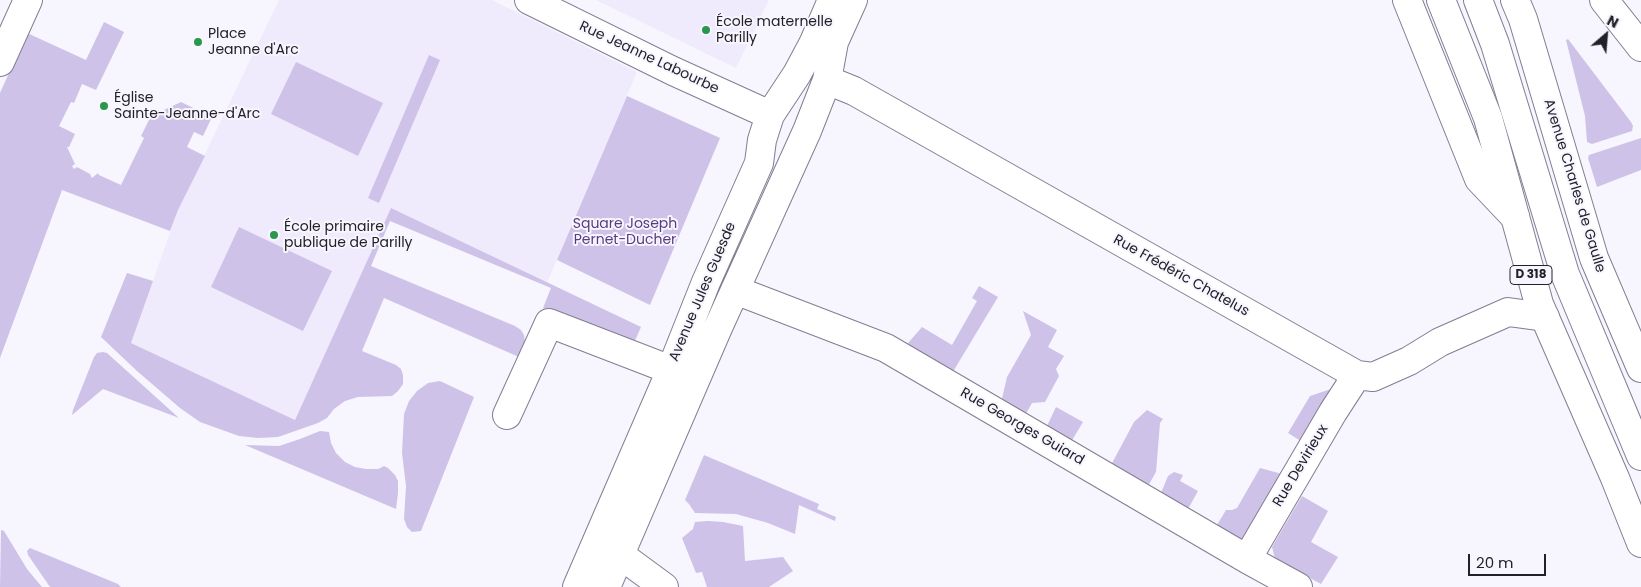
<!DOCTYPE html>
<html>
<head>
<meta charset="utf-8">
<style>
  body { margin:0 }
  #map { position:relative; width:1641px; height:587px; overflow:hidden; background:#f7f5fe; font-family:Poppins,sans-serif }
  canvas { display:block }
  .north { position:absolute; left:1581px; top:10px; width:50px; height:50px; -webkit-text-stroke:4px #f7f5fe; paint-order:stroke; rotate:27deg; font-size:14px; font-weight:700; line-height:20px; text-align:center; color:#232028 }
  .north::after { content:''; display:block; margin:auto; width:18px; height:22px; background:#232028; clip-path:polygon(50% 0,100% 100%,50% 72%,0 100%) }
  .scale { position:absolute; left:1468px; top:554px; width:78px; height:22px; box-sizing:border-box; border:2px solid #232028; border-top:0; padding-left:6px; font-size:15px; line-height:18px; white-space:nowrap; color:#232028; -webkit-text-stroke:4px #f7f5fe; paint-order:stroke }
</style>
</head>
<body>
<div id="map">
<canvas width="1641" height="587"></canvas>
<div class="north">N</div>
<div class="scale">20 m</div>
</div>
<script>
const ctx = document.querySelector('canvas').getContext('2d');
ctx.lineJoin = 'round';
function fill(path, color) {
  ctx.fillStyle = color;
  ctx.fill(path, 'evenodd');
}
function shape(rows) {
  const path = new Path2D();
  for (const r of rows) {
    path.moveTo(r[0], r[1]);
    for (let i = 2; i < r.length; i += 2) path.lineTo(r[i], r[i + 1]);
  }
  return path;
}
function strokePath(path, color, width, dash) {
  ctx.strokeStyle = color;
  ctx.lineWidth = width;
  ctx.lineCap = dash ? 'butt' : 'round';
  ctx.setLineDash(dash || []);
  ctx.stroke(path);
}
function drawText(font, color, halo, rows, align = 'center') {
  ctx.font = font + ' Poppins,sans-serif';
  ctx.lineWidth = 4;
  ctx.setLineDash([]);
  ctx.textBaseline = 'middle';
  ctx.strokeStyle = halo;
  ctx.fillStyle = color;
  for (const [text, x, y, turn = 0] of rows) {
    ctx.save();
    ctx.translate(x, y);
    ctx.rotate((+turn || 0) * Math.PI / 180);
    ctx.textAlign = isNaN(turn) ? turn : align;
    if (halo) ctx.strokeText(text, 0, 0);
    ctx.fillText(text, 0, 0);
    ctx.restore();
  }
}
const built = shape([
  [279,0,492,0,637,72,547,283,391,208,295,420,131,343,178,210],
  [596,0,769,0,736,68]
]);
const green = shape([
  [104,22,124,32,96,90,82,84,74,103,71,102,59,126,75,134,69,147,67,147,75,164,72,166,74,169,77,167,90,174,92,178,98,173,99,175,121,185,144,138,141,136,151,116,181,102,212,117,203,136,194,132,187,147,205,156,178,210,170,231,62,190,0,358,0,93,27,33,86,60],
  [1568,39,1631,122,1633,126,1632,131,1592,144,1587,142,1585,116,1566,40],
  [429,55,440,60,379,203,368,198],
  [296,62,383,103,358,156,271,114],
  [627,96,720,138,650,305,557,260],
  [1641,138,1641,170,1597,187,1588,158,1589,155],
  [391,208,641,327,634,343,543,308,551,288,390,221,371,266,515,326,521,330,524,335,525,343,519,357,384,298,362,351,396,365,401,369,403,375,403,384,398,391,392,396,358,397,345,401,334,409,327,418,318,423,278,437,258,438,239,436,200,422,180,408,137,371,101,337,127,273,153,281,131,343,295,420],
  [239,227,332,271,303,331,211,287],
  [979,286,998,297,951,375,905,349,909,342,922,327,952,345,977,301,972,298],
  [1023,311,1057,330,1048,347,1064,356,1056,369,1059,376,1045,402,1032,403,1024,417,1001,403,1007,377,1031,335],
  [103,352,107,353,179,418,103,389,72,415,73,410,94,357,97,353],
  [440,381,474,397,421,531,412,532,407,527,404,519,406,486,402,453,404,414,409,401,417,391,428,383],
  [1331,389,1332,394,1304,443,1288,433,1310,396],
  [1056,407,1083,422,1071,442,1046,428],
  [1147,410,1163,419,1160,423,1156,472,1148,486,1111,465,1134,422],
  [320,431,329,432,331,443,336,453,345,462,355,467,366,469,378,469,384,466,388,468,395,475,398,481,398,493,396,509,245,445,279,446,300,439],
  [704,455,819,504,817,509,836,517,835,521,799,505,795,534,768,523,736,514,695,513,689,504,685,500],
  [1260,468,1286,475,1251,535,1241,539,1217,525,1226,510,1232,510,1237,508],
  [1174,472,1183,475,1180,481,1198,491,1188,509,1161,493,1168,476],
  [1302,496,1328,511,1311,542,1338,557,1321,584,1275,559,1272,547],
  [707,521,723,522,743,526,745,561,783,557,793,571,769,587,707,587,702,572,696,573,682,538,693,529,695,522],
  [1,530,4,531,27,569,42,587,0,587],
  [30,548,118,584,121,587,50,587,28,555,27,551]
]);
const minor = shape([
  [529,0,673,71,770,115],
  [1407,0,1479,179,1515,217],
  [1478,0,1495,44,1565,274,1641,456],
  [1604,0,1641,47],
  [0,62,28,0],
  [827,80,854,91,1357,375,1373,377,1409,361,1440,342,1508,312,1545,317],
  [735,290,886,348,1247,559,1298,587],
  [507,415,549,323,671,370],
  [604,549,630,562,664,587],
  [1247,559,1333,412,1357,375],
  [577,587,671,370,706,282,759,163,762,140,770,115,797,74,814,42,832,0],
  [606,587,717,330,807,131,827,80,834,42,853,0]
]);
const major = shape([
  [1441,0,1488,118,1539,304,1615,478,1641,543],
  [1515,0,1523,19,1594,258,1641,368]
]);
const markers = [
  [706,30,5,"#2b964e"],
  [198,42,5,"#2b964e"],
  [104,106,5,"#2b964e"],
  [274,235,5,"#2b964e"]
];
const shields = [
  [1531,275,42]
];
const shieldNames = [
  ["D 318",1531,275]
];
const poiNames = [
  ["École maternelle",716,22],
  ["Parilly",716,38],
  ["Place",208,34],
  ["Jeanne d'Arc",208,50],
  ["Église",114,98],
  ["Sainte-Jeanne-d'Arc",114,114],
  ["École primaire",284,227],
  ["publique de Parilly",284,243]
];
const streetNames = [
  ["Rue Jeanne Labourbe",649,58,25],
  ["Avenue Charles de Gaulle",1574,186,73],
  ["Rue Frédéric Chatelus",1181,276,29],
  ["Avenue Jules Guesde",703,292,-67],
  ["Rue Georges Guiard",1022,427,30],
  ["Rue Devirieux",1301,466,-59]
];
const parkNames = [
  ["Square Joseph",625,224],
  ["Pernet-Ducher",625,240]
];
fill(built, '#f0ebfc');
fill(green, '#cfc2e8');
strokePath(minor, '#837d91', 30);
strokePath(major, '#837d91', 30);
strokePath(minor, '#fff', 28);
strokePath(major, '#fff', 28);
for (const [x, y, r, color] of markers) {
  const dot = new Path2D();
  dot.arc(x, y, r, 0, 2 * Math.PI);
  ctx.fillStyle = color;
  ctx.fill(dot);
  strokePath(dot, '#f7f5fe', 2);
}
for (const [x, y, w] of shields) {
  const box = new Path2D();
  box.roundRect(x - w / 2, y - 9.5, w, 19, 4);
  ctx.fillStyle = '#f7f5fe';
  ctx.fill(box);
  strokePath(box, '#232028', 1);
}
drawText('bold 12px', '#232028', null, shieldNames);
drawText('14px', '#232028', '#f7f5fe', poiNames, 'left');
drawText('14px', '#232028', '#f7f5fe', streetNames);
drawText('14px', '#573c7f', '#f7f5fe', parkNames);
</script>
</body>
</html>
